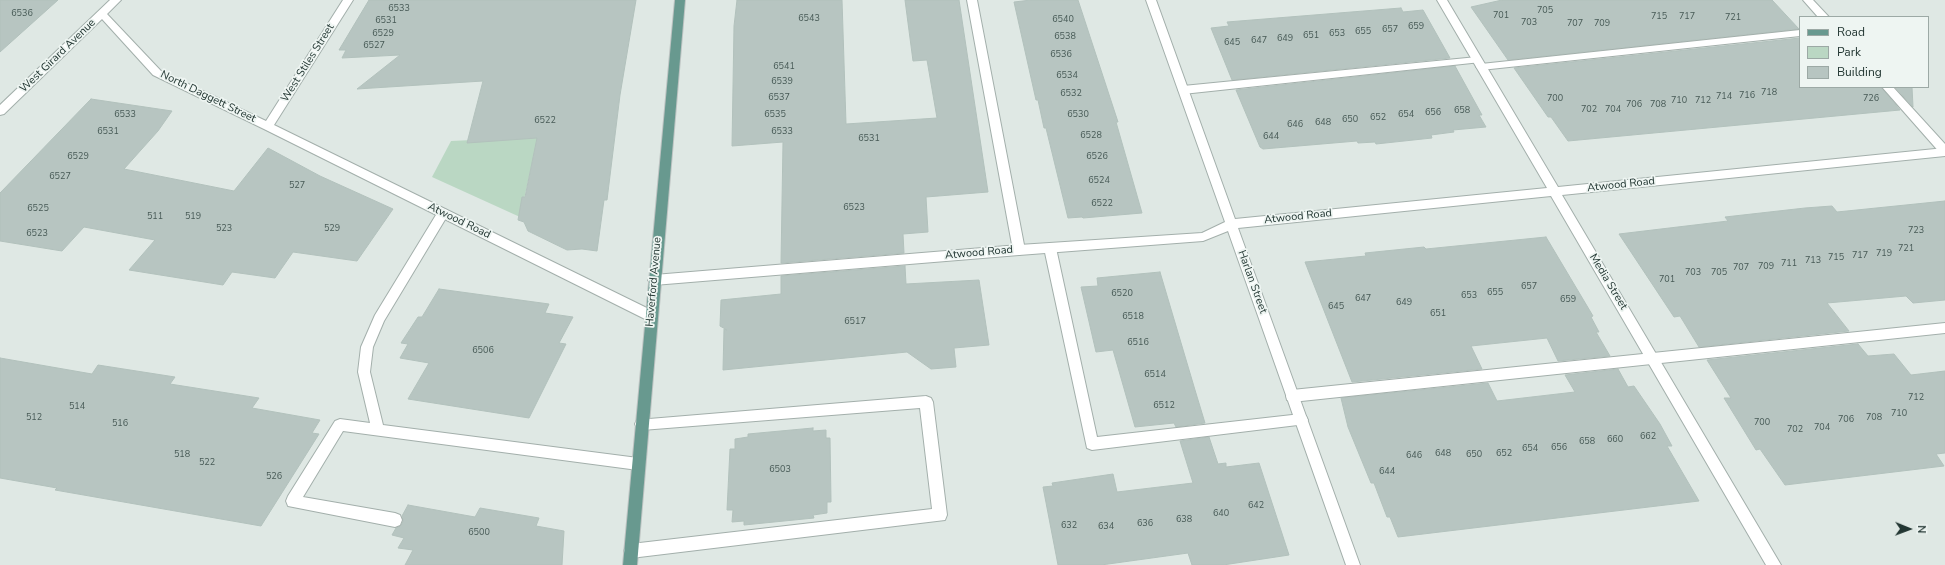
<!DOCTYPE html>
<html>
<head>
<meta charset="utf-8">
<style>
  body { margin:0 }
  #map { position:relative; width:1945px; height:565px; overflow:hidden; background:#dfe8e4; font-family:"Nunito Sans",sans-serif }
  canvas { display:block }
  .legend { position:absolute; left:1799px; top:16px; width:130px; height:72px; box-sizing:border-box; background:#eef5f2; border:1px solid #9ca9a5; margin:0; padding:5px 7px; list-style:none; font-size:12px; color:#223632 }
  .legend li { display:flex; align-items:center; gap:8px; height:20px }
  .legend b { width:20px; border:1px solid #9ca9a5 }
  .north { position:absolute; left:1889px; top:509px; width:40px; height:40px; -webkit-text-stroke:3px #eef5f2; paint-order:stroke; rotate:91deg; font-size:11px; font-weight:700; line-height:16px; text-align:center; color:#223632 }
  .north::after { content:''; display:block; margin:auto; width:14px; height:18px; background:#223632; clip-path:polygon(50% 0,100% 100%,50% 72%,0 100%) }
</style>
</head>
<body>
<div id="map">
<canvas width="1945" height="565"></canvas>
<ul class="legend">
<li><b style="height:5px;background:#68998f"></b>Road</li>
<li><b style="height:11px;background:#bad7c3"></b>Park</li>
<li><b style="height:11px;background:#b7c5c1"></b>Building</li>
</ul>
<div class="north">N</div>
</div>
<script>
const ctx = document.querySelector('canvas').getContext('2d');
ctx.lineJoin = 'round';
function fill(path, color) {
  ctx.fillStyle = color;
  ctx.fill(path, 'evenodd');
}
function shape(rows) {
  const path = new Path2D();
  for (const r of rows) {
    path.moveTo(r[0], r[1]);
    for (let i = 2; i < r.length; i += 2) path.lineTo(r[i], r[i + 1]);
  }
  return path;
}
function strokePath(path, color, width, dash) {
  ctx.strokeStyle = color;
  ctx.lineWidth = width;
  ctx.lineCap = dash ? 'butt' : 'round';
  ctx.setLineDash(dash || []);
  ctx.stroke(path);
}
function drawText(font, color, halo, rows, align = 'center') {
  ctx.font = font + ' "Nunito Sans",sans-serif';
  ctx.lineWidth = 3.5;
  ctx.setLineDash([]);
  ctx.textBaseline = 'middle';
  ctx.strokeStyle = halo;
  ctx.fillStyle = color;
  for (const [text, x, y, turn = 0] of rows) {
    ctx.save();
    ctx.translate(x, y);
    ctx.rotate((+turn || 0) * Math.PI / 180);
    ctx.textAlign = isNaN(turn) ? turn : align;
    if (halo) ctx.strokeText(text, 0, 0);
    ctx.fillText(text, 0, 0);
    ctx.restore();
  }
}
const green = shape([
  [538,137,520,217,432,177,451,141]
]);
const building = shape([
  [0,0,58,0,0,52,0,0],
  [369,0,636,0,620,95,607,200,604,200,597,251,582,249,567,250,528,231,524,222,518,220,522,197,525,197,537,138,467,143,483,81,357,89,400,55,342,58,346,50,339,50,369,0],
  [737,0,842,0,846,124,937,118,927,60,913,61,905,0,959,0,988,192,926,197,928,232,903,234,904,253,781,263,783,142,732,146,734,26,737,0],
  [1031,0,1078,0,1118,122,1116,122,1142,213,1083,218,1082,217,1068,218,1046,128,1044,128,1038,100,1036,100,1014,2,1031,0],
  [1502,0,1772,0,1799,29,1508,60,1471,7,1502,0],
  [1401,8,1403,12,1423,10,1450,58,1232,80,1211,28,1229,26,1227,22,1401,8],
  [1800,38,1800,87,1881,87,1900,110,1568,141,1551,117,1548,117,1514,68,1800,38],
  [1455,66,1482,115,1479,115,1486,127,1453,130,1454,132,1431,135,1432,138,1376,144,1375,142,1358,143,1357,141,1263,149,1260,147,1236,90,1455,66],
  [1895,87,1912,87,1913,107,1895,87],
  [91,99,172,111,158,131,124,169,234,191,268,148,320,176,393,209,357,261,293,252,275,278,232,272,223,285,129,270,155,240,84,227,62,251,0,241,0,193,91,99],
  [1945,201,1945,300,1913,303,1906,296,1827,303,1849,331,1699,347,1680,316,1674,317,1619,234,1728,221,1725,217,1805,208,1832,206,1837,212,1945,201],
  [1546,237,1593,316,1591,317,1599,332,1596,332,1610,356,1558,361,1547,338,1471,346,1482,369,1352,382,1305,262,1366,256,1365,253,1424,247,1426,249,1546,237],
  [905,266,906,284,979,280,989,345,954,348,956,367,931,369,907,352,723,370,724,329,727,330,720,326,721,300,781,294,781,276,905,266],
  [1160,272,1195,390,1205,423,1176,427,1174,423,1135,427,1113,350,1096,352,1081,287,1098,286,1097,278,1160,272],
  [439,289,549,304,545,313,573,317,559,343,566,344,529,418,408,399,429,363,400,358,408,344,401,343,418,317,422,317,439,289],
  [1858,344,1868,356,1894,354,1911,375,1945,371,1945,453,1936,454,1944,466,1785,485,1760,449,1756,450,1724,398,1731,398,1707,360,1858,344],
  [0,358,92,374,98,365,175,377,170,384,259,398,252,408,320,420,312,433,319,434,261,526,55,490,57,488,0,478,0,358],
  [1618,369,1628,387,1634,386,1660,424,1672,446,1667,446,1699,501,1398,537,1390,517,1387,517,1374,483,1371,483,1357,449,1348,427,1341,398,1488,383,1497,401,1575,392,1565,375,1618,369],
  [813,428,813,431,826,430,826,438,830,438,831,502,827,502,827,513,813,515,814,518,744,525,744,521,732,522,733,510,727,510,730,449,735,449,735,439,748,437,748,434,813,428],
  [1209,437,1218,464,1226,463,1226,467,1259,463,1289,555,1223,565,1192,565,1188,553,1101,565,1058,565,1043,487,1053,486,1052,483,1113,474,1117,492,1193,483,1180,441,1209,437],
  [408,505,475,517,480,508,539,518,536,526,564,531,562,565,405,565,413,550,398,548,404,538,392,535,396,528,401,526,403,521,402,516,408,505]
]);
const service = shape([
  [967,0,977,0,1025,250,1023,253,1019,255,1015,253,1013,250,967,0],
  [1803,0,1813,0,1829,17,1818,17,1803,0],
  [1800,30,1800,36,1481,70,1476,67,1481,64,1800,30],
  [1477,57,1482,60,1481,62,1183,94,1178,90,1183,86,1477,57],
  [1882,87,1893,87,1945,144,1945,155,1941,154,1882,87],
  [443,209,447,210,449,213,384,321,373,347,370,372,383,425,638,458,643,460,645,464,643,468,638,470,343,431,303,497,395,513,400,515,402,520,400,525,395,527,288,506,286,501,288,496,335,421,340,419,370,423,358,372,361,347,375,315,439,210,443,209],
  [1050,243,1054,245,1056,248,1097,437,1301,414,1306,416,1308,420,1306,424,1092,450,1087,448,1044,248,1046,245,1050,243],
  [1945,323,1945,333,1292,402,1287,400,1286,396,1287,392,1292,390,1945,323],
  [926,396,931,398,933,402,947,515,945,520,631,558,626,556,624,551,626,546,631,544,932,509,920,408,642,430,637,428,635,424,637,420,926,396]
]);
const minor = shape([
  [110,0,121,0,107,14,161,71,266,121,343,0,353,0,274,125,655,312,657,316,655,320,651,321,647,320,264,129,153,75,102,19,4,114,0,115,0,105,110,0],
  [1146,0,1156,0,1235,219,1547,188,1437,0,1447,0,1558,187,1945,148,1945,156,1562,195,1781,565,1766,565,1551,196,1238,228,1360,565,1346,565,1228,231,1203,241,1019,255,654,285,650,283,648,280,650,277,654,275,1019,245,1202,233,1225,222,1146,0]
]);
const primary = shape([
  [675,0,685,0,637,565,623,565,675,0]
]);
const numberNames = [
  ["6533",399,9],
  ["705",1545,11],
  ["6536",22,14],
  ["701",1501,16],
  ["715",1659,17],
  ["717",1687,17],
  ["721",1733,18],
  ["6543",809,19],
  ["6540",1063,20],
  ["6531",386,21],
  ["703",1529,23],
  ["707",1575,24],
  ["709",1602,24],
  ["659",1416,27],
  ["657",1390,30],
  ["655",1363,32],
  ["6529",383,34],
  ["653",1337,34],
  ["651",1311,36],
  ["6538",1065,37],
  ["649",1285,39],
  ["647",1259,41],
  ["645",1232,43],
  ["6527",374,46],
  ["6536",1061,55],
  ["6541",784,67],
  ["6534",1067,76],
  ["6539",782,82],
  ["718",1769,93],
  ["6532",1071,94],
  ["716",1747,96],
  ["714",1724,97],
  ["6537",779,98],
  ["700",1555,99],
  ["726",1871,99],
  ["710",1679,101],
  ["712",1703,101],
  ["706",1634,105],
  ["708",1658,105],
  ["702",1589,110],
  ["704",1613,110],
  ["658",1462,111],
  ["656",1433,113],
  ["6533",125,115],
  ["6535",775,115],
  ["6530",1078,115],
  ["654",1406,115],
  ["652",1378,118],
  ["650",1350,120],
  ["6522",545,121],
  ["648",1323,123],
  ["646",1295,125],
  ["6531",108,132],
  ["6533",782,132],
  ["6528",1091,136],
  ["644",1271,137],
  ["6531",869,139],
  ["6529",78,157],
  ["6526",1097,157],
  ["6527",60,177],
  ["6524",1099,181],
  ["527",297,186],
  ["6522",1102,204],
  ["6523",854,208],
  ["6525",38,209],
  ["511",155,217],
  ["519",193,217],
  ["523",224,229],
  ["529",332,229],
  ["723",1916,231],
  ["6523",37,234],
  ["721",1906,249],
  ["719",1884,254],
  ["717",1860,256],
  ["715",1836,258],
  ["713",1813,261],
  ["711",1789,264],
  ["709",1766,267],
  ["707",1741,268],
  ["703",1693,273],
  ["705",1719,273],
  ["701",1667,280],
  ["657",1529,287],
  ["655",1495,293],
  ["6520",1122,294],
  ["653",1469,296],
  ["647",1363,299],
  ["659",1568,300],
  ["649",1404,303],
  ["645",1336,307],
  ["651",1438,314],
  ["6518",1133,317],
  ["6517",855,322],
  ["6516",1138,343],
  ["6506",483,351],
  ["6514",1155,375],
  ["712",1916,398],
  ["6512",1164,406],
  ["514",77,407],
  ["710",1899,414],
  ["512",34,418],
  ["708",1874,418],
  ["706",1846,420],
  ["700",1762,423],
  ["516",120,424],
  ["704",1822,428],
  ["702",1795,430],
  ["662",1648,437],
  ["660",1615,440],
  ["658",1587,442],
  ["656",1559,448],
  ["654",1530,449],
  ["648",1443,454],
  ["652",1504,454],
  ["518",182,455],
  ["650",1474,455],
  ["646",1414,456],
  ["522",207,463],
  ["6503",780,470],
  ["644",1387,472],
  ["526",274,477],
  ["642",1256,506],
  ["640",1221,514],
  ["638",1184,520],
  ["636",1145,524],
  ["632",1069,526],
  ["634",1106,527],
  ["6500",479,533]
];
const streetNames = [
  ["West Girard Avenue",58,56,-44],
  ["West Stiles Street",308,63,-58],
  ["North Daggett Street",208,97,26],
  ["Atwood Road",1621,185,-6],
  ["Atwood Road",1298,217,-6],
  ["Atwood Road",459,221,26],
  ["Atwood Road",979,253,-5],
  ["Haverford Avenue",654,282,-85],
  ["Harlan Street",1252,282,70],
  ["Media Street",1608,282,59]
];
fill(green, '#bad7c3');
fill(building, '#b7c5c1');
strokePath(building, '#b2c1bc', 1);
strokePath(service, '#a3afab', 2);
strokePath(minor, '#a3afab', 2);
strokePath(primary, '#bdc3c2', 2);
fill(service, '#fff');
fill(minor, '#fff');
fill(primary, '#68998f');
drawText('9px', '#475a56', null, numberNames);
drawText('11px', '#223632', '#eef5f2', streetNames);
</script>
</body>
</html>
